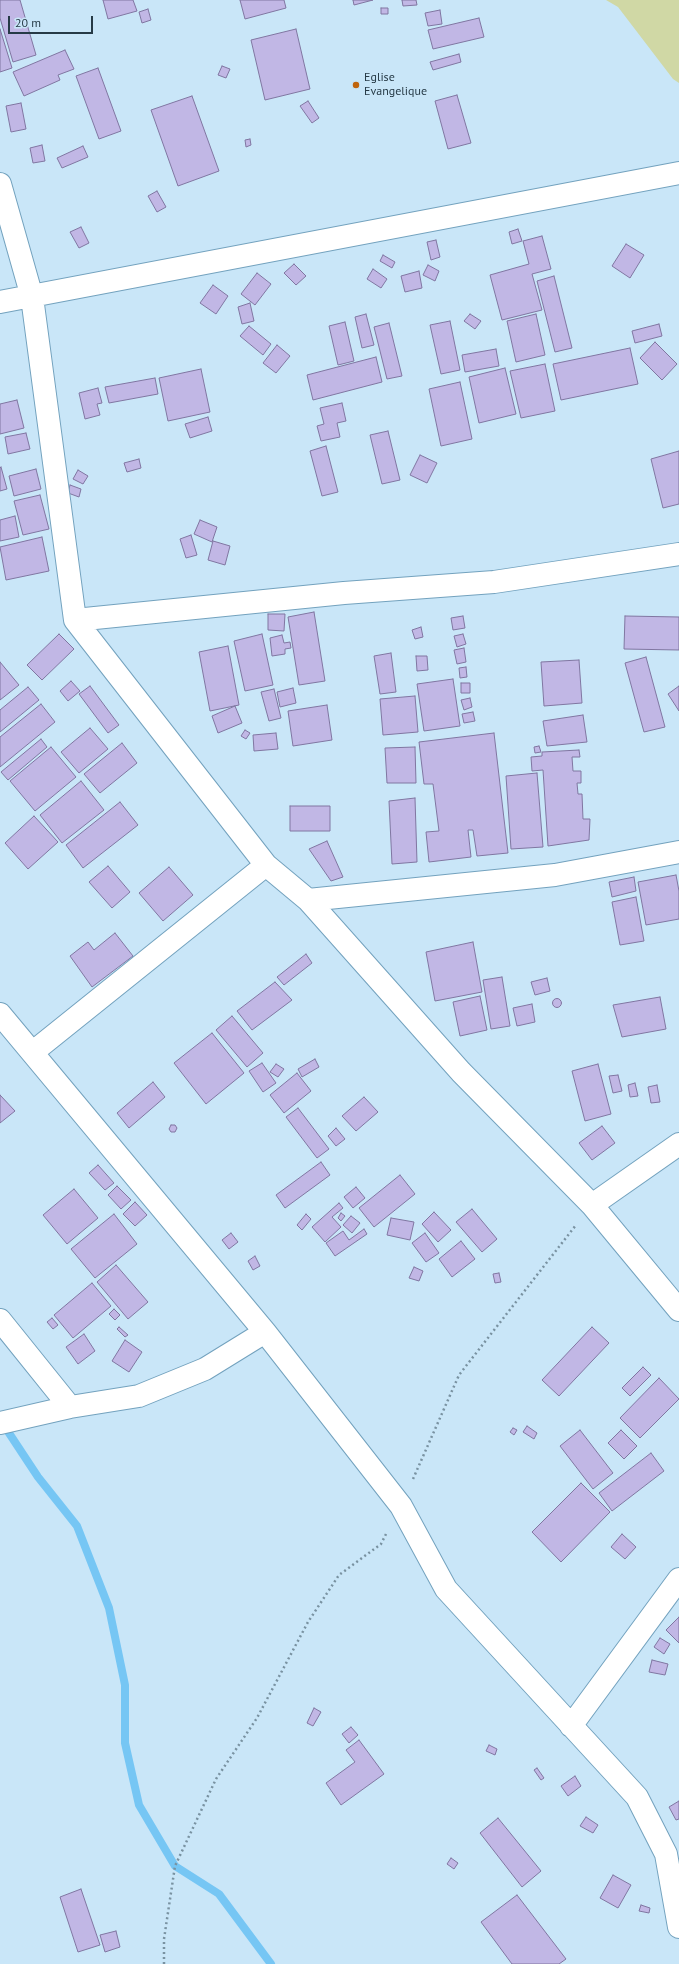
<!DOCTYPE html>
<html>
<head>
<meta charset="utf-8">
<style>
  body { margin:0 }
  #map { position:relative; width:679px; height:1964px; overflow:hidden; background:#c9e6f8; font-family:"PT Sans",sans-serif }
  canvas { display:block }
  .scale { position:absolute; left:8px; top:16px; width:85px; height:18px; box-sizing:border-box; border:2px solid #263a46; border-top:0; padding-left:5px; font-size:12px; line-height:14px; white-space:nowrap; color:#263a46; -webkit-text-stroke:3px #c9e6f8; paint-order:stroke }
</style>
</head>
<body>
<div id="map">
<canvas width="679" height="1964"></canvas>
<div class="scale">20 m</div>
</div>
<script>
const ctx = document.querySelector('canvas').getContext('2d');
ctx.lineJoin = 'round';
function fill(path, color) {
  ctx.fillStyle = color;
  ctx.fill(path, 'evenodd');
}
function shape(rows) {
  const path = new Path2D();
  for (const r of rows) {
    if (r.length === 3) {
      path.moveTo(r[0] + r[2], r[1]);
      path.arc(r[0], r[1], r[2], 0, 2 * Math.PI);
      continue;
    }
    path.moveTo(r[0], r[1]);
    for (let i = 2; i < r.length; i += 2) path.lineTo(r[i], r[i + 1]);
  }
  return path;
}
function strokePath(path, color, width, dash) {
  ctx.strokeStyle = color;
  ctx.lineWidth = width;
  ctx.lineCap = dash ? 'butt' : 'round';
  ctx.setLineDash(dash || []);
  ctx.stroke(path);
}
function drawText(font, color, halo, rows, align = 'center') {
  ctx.font = font + ' "PT Sans",sans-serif';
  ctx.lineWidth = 3;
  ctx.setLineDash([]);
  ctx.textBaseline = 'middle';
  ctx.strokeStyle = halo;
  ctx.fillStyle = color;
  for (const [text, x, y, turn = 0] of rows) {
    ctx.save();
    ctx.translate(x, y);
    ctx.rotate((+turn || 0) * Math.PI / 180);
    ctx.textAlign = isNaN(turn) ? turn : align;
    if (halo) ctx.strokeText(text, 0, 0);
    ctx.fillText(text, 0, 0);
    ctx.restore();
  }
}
const green = shape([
  [606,0,679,0,679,83,673,79,618,7]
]);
const stream = shape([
  [3,1424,38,1477,77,1526,109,1608,125,1685,125,1743,139,1805,175,1866,219,1894,271,1964]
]);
const building = shape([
  [0,0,20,0,36,55,13,62,0,18,0,0],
  [103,0,133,0,137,11,108,19,103,0],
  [240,0,284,0,286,8,245,19,240,0],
  [353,0,373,0,354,5,353,0],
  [402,0,416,0,417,5,403,6,402,0],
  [381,8,388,8,388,14,381,14,381,8],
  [148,9,151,20,142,23,139,12,148,9],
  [440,10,442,24,428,26,425,13,440,10],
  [479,18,484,37,433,49,428,30,479,18],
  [0,29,12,68,0,72,0,29],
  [296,29,310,89,265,100,251,40,296,29],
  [65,50,74,69,58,75,60,80,24,96,13,72,65,50],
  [459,54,461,62,433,70,430,62,459,54],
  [222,66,230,69,226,78,218,75,222,66],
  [98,68,121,131,99,139,76,76,98,68],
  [457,95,471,143,448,149,435,101,457,95],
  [192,96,219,171,178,186,151,110,192,96],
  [308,101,319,118,312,123,300,106,308,101],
  [21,103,26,129,11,132,6,106,21,103],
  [250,139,251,145,246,147,245,140,250,139],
  [42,145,45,161,33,163,30,148,42,145],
  [83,146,88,157,62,168,57,158,83,146],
  [157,191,166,207,157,212,148,196,157,191],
  [81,227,89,243,79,248,70,232,81,227],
  [518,229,522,241,512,244,509,232,518,229],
  [542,236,551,269,532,274,542,310,502,320,490,275,529,264,523,241,542,236],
  [436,240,440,257,431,260,427,242,436,240],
  [626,244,644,255,630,278,612,266,626,244],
  [383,255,395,262,392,268,380,261,383,255],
  [294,264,306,276,296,285,284,273,294,264],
  [428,265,439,271,435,281,423,275,428,265],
  [373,269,387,279,381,288,367,279,373,269],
  [419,271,422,288,405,292,401,276,419,271],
  [257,273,271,284,255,305,241,294,257,273],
  [554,276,572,348,555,352,537,281,554,276],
  [213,285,228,296,216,314,200,303,213,285],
  [250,303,254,321,242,324,238,307,250,303],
  [366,314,374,345,362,348,355,317,366,314],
  [470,314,481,321,475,329,464,321,470,314],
  [536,314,545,355,516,362,507,321,536,314],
  [450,321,460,370,441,374,430,325,450,321],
  [345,322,354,361,338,365,329,326,345,322],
  [389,323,402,376,387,379,374,327,389,323],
  [659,324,662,336,635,343,632,331,659,324],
  [249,326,271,344,263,355,240,336,249,326],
  [655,342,677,364,662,380,640,358,655,342],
  [277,345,290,356,276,373,263,363,277,345],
  [630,348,638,384,561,400,553,364,630,348],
  [496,349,499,366,465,372,462,355,496,349],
  [376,357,382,382,313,400,307,375,376,357],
  [545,364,555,411,521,418,510,371,545,364],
  [505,368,516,414,479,423,469,377,505,368],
  [201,369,210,412,168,421,159,378,201,369],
  [155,378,158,394,109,403,105,387,155,378],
  [460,382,472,439,441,446,429,389,460,382],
  [98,388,102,403,97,404,100,415,85,419,79,393,98,388],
  [17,400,24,428,0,434,0,404,17,400],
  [342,403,346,421,337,423,340,437,321,441,317,426,324,424,320,408,342,403],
  [208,417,212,431,190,438,185,424,208,417],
  [388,431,400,480,382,484,370,435,388,431],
  [26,433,30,449,8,454,5,437,26,433],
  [326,446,338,492,322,496,310,451,326,446],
  [679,451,679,504,663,508,651,459,679,451],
  [420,455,437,463,427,483,410,475,420,455],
  [139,459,141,468,127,472,124,463,139,459],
  [1,467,7,489,0,491,0,468,1,467],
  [36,469,41,489,14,496,9,476,36,469],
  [78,470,88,476,83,484,73,479,78,470],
  [70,485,81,489,79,497,68,493,70,485],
  [40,495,49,529,23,535,14,501,40,495],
  [15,516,19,537,0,541,0,520,15,516],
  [200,520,217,527,212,542,194,534,200,520],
  [191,535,197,555,186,558,180,539,191,535],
  [42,537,49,571,6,580,0,547,42,537],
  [213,541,230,546,225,565,208,560,213,541],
  [314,612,325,681,299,685,288,617,314,612],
  [268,614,285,614,284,631,268,630,268,614],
  [463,616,465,628,453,630,451,618,463,616],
  [625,616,679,617,679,650,624,649,625,616],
  [421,627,423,637,415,639,412,630,421,627],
  [59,634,74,649,42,680,27,665,59,634],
  [262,634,273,685,245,691,234,641,262,634],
  [463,634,466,644,457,647,454,636,463,634],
  [282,635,284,643,290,642,291,648,285,649,285,654,272,656,270,638,282,635],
  [228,646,239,705,210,711,199,652,228,646],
  [464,648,466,662,457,664,454,650,464,648],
  [391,653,396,692,380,694,374,656,391,653],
  [416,656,427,656,428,670,417,671,416,656],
  [646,657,665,727,644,732,625,663,646,657],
  [579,660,582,703,544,706,541,662,579,660],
  [0,662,19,685,0,700,0,662],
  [466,667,467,677,460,678,459,668,466,667],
  [453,679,460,726,424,731,417,684,453,679],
  [71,681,80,691,68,701,60,691,71,681],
  [461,683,470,683,470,693,461,693,461,683],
  [90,686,119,725,108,733,79,694,90,686],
  [679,686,679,711,668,694,679,686],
  [28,687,39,700,0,732,0,710,28,687],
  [293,688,296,703,280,707,277,692,293,688],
  [274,689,281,718,269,721,261,692,274,689],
  [415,696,418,732,383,735,380,699,415,696],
  [470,698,472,707,464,710,461,700,470,698],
  [41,704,55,722,0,767,0,737,41,704],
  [327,705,332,740,293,746,288,711,327,705],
  [235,706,242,723,218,733,212,716,235,706],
  [473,712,475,721,464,723,462,714,473,712],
  [583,715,587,742,547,746,543,721,583,715],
  [90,728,108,749,79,773,61,752,90,728],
  [245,730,250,733,246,739,241,736,245,730],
  [276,733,278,749,254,751,253,735,276,733],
  [494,733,508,853,477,856,473,830,468,830,471,857,429,862,426,832,439,831,433,784,424,784,419,742,494,733],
  [41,739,47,747,8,780,1,772,41,739],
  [122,743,137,763,100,793,84,774,122,743],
  [539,746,541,752,535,753,534,747,539,746],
  [51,747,76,777,35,811,10,781,51,747],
  [415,747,416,783,387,783,385,748,415,747],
  [579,750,580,757,572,757,573,771,581,771,581,783,577,783,578,794,582,794,583,819,590,819,589,840,548,846,543,770,532,771,531,757,542,756,542,752,579,750],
  [537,773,543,847,511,849,506,776,537,773],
  [81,781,104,810,62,843,40,815,81,781],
  [415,798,417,862,392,864,389,801,415,798],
  [120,802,138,825,83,868,66,845,120,802],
  [290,806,330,806,330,831,290,831,290,806],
  [34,816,58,842,28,869,5,843,34,816],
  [327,841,343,877,331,881,309,849,327,841],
  [108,866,130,892,112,908,89,882,108,866],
  [169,867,193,895,163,921,139,893,169,867],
  [676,875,679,891,679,919,646,925,638,882,676,875],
  [634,877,636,891,612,897,609,882,634,877],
  [636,897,644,941,620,945,612,902,636,897],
  [115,933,133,956,92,987,70,956,88,942,94,950,115,933],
  [473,942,482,992,435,1001,426,952,473,942],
  [306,954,312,963,284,985,277,977,306,954],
  [502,977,510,1026,491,1029,483,980,502,977],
  [547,978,550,991,535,995,531,982,547,978],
  [275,982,292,1000,252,1030,237,1011,275,982],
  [480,996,487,1030,460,1036,453,1002,480,996],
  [660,997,666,1029,622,1037,613,1005,660,997],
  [557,1003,4.5],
  [532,1004,535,1022,517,1026,513,1008,532,1004],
  [232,1016,263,1053,247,1067,216,1030,232,1016],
  [212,1033,244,1073,206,1104,174,1063,212,1033],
  [315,1059,319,1067,302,1077,298,1069,315,1059],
  [262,1063,276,1083,263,1092,249,1071,262,1063],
  [276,1064,284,1069,278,1077,270,1072,276,1064],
  [598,1064,611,1114,585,1121,572,1071,598,1064],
  [297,1073,311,1091,284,1113,270,1095,297,1073],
  [618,1075,622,1091,613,1093,609,1076,618,1075],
  [153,1082,165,1097,129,1128,117,1113,153,1082],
  [635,1083,638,1096,630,1097,628,1085,635,1083],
  [657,1085,660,1102,651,1103,648,1087,657,1085],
  [0,1095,15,1111,0,1123,0,1095],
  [364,1097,378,1112,356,1131,342,1116,364,1097],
  [298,1108,329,1149,317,1158,286,1117,298,1108],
  [171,1125,175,1125,177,1128,175,1132,171,1132,169,1129,171,1125],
  [602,1126,615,1143,592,1160,579,1143,602,1126],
  [336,1128,345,1139,336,1146,328,1136,336,1128],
  [321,1162,330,1175,285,1208,276,1195,321,1162],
  [98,1165,114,1183,105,1190,89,1173,98,1165],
  [400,1175,415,1194,374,1227,359,1208,400,1175],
  [117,1186,131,1200,121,1209,108,1195,117,1186],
  [356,1187,365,1198,353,1208,344,1197,356,1187],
  [74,1189,98,1218,67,1244,43,1215,74,1189],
  [135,1202,147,1215,135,1226,123,1214,135,1202],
  [339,1203,343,1208,332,1217,341,1227,325,1242,312,1227,339,1203],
  [472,1209,497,1239,482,1252,456,1222,472,1209],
  [434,1212,451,1230,438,1242,422,1224,434,1212],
  [341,1213,345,1216,341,1221,338,1218,341,1213],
  [114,1214,137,1244,95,1278,71,1249,114,1214],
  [306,1214,311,1219,302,1230,297,1225,306,1214],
  [351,1216,360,1223,352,1233,343,1225,351,1216],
  [391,1218,414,1222,410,1240,387,1235,391,1218],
  [364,1229,367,1234,335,1256,326,1243,343,1231,349,1240,364,1229],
  [231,1233,238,1242,229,1249,222,1240,231,1233],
  [425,1233,439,1253,426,1262,412,1243,425,1233],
  [461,1241,475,1259,452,1277,439,1259,461,1241],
  [255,1256,260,1266,253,1270,248,1261,255,1256],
  [116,1265,148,1302,128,1319,97,1282,116,1265],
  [414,1267,423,1271,419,1281,409,1278,414,1267],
  [499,1273,501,1282,495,1283,493,1274,499,1273],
  [92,1283,111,1306,73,1338,54,1315,92,1283],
  [114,1309,120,1315,115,1320,109,1314,114,1309],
  [52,1318,58,1325,53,1329,47,1322,52,1318],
  [119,1327,128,1335,125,1337,117,1329,119,1327],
  [592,1327,609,1343,559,1396,542,1380,592,1327],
  [84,1334,95,1351,78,1364,66,1347,84,1334],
  [125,1340,142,1352,129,1372,112,1361,125,1340],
  [643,1367,651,1375,630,1396,622,1388,643,1367],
  [659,1378,679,1399,640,1438,620,1418,659,1378],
  [527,1426,537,1433,534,1439,523,1432,527,1426],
  [513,1428,517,1430,514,1435,510,1432,513,1428],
  [580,1430,613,1473,593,1489,560,1446,580,1430],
  [621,1430,637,1446,624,1459,608,1443,621,1430],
  [651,1453,664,1471,612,1511,599,1493,651,1453],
  [581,1483,610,1512,561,1562,532,1532,581,1483],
  [622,1534,636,1547,625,1559,611,1547,622,1534],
  [679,1617,679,1643,666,1630,679,1617],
  [660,1638,670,1644,664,1654,654,1647,660,1638],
  [652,1660,668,1664,665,1675,649,1672,652,1660],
  [314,1708,321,1712,313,1726,307,1723,314,1708],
  [351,1727,358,1735,349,1743,342,1734,351,1727],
  [359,1740,384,1774,341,1805,326,1783,355,1762,346,1750,359,1740],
  [489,1745,497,1749,495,1755,486,1751,489,1745],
  [537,1768,544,1778,541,1780,534,1770,537,1768],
  [575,1776,581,1786,568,1796,561,1786,575,1776],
  [679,1801,679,1819,676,1820,669,1807,679,1801],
  [586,1817,598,1825,593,1833,580,1826,586,1817],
  [498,1818,541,1871,522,1887,480,1833,498,1818],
  [451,1858,458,1863,454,1869,447,1864,451,1858],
  [613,1875,631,1885,618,1908,600,1898,613,1875],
  [81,1889,100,1945,78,1952,60,1897,81,1889],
  [517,1895,566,1959,559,1964,512,1964,481,1922,517,1895],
  [641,1905,650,1908,649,1913,639,1911,641,1905],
  [116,1931,120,1947,105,1952,100,1935,116,1931]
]);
const path = shape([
  [413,1479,459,1375,576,1225],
  [164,1964,164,1939,175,1866,216,1779,257,1718,308,1622,339,1575,381,1544,386,1534]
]);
const minor = shape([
  [0,184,32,297,75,620,266,865,308,900,461,1072,592,1205,679,1310],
  [0,302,679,173],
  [75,620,344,593,494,582,679,554],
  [308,900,555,875,679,852],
  [0,1014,265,1332,401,1506,446,1589,637,1797,666,1854,679,1927],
  [33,1052,266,865],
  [592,1205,679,1144],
  [0,1320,70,1407],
  [0,1423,70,1407,139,1396,205,1369,265,1332],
  [571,1726,679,1579]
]);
const markers = [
  [356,85,4,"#bf640c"]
];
const poiNames = [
  ["Eglise",364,78],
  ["Evangelique",364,92]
];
fill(green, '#d0d8a5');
strokePath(stream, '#76c6f4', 8);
fill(building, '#c1b7e5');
strokePath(building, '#8076a1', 1);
strokePath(minor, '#73a2be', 24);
strokePath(path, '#7992a1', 2.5, [2, 3]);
strokePath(minor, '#fff', 22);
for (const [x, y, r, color] of markers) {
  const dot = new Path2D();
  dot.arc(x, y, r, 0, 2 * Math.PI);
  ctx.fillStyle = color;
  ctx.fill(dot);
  strokePath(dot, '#c9e6f8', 1.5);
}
drawText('12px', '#263a46', '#c9e6f8', poiNames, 'left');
</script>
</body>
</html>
